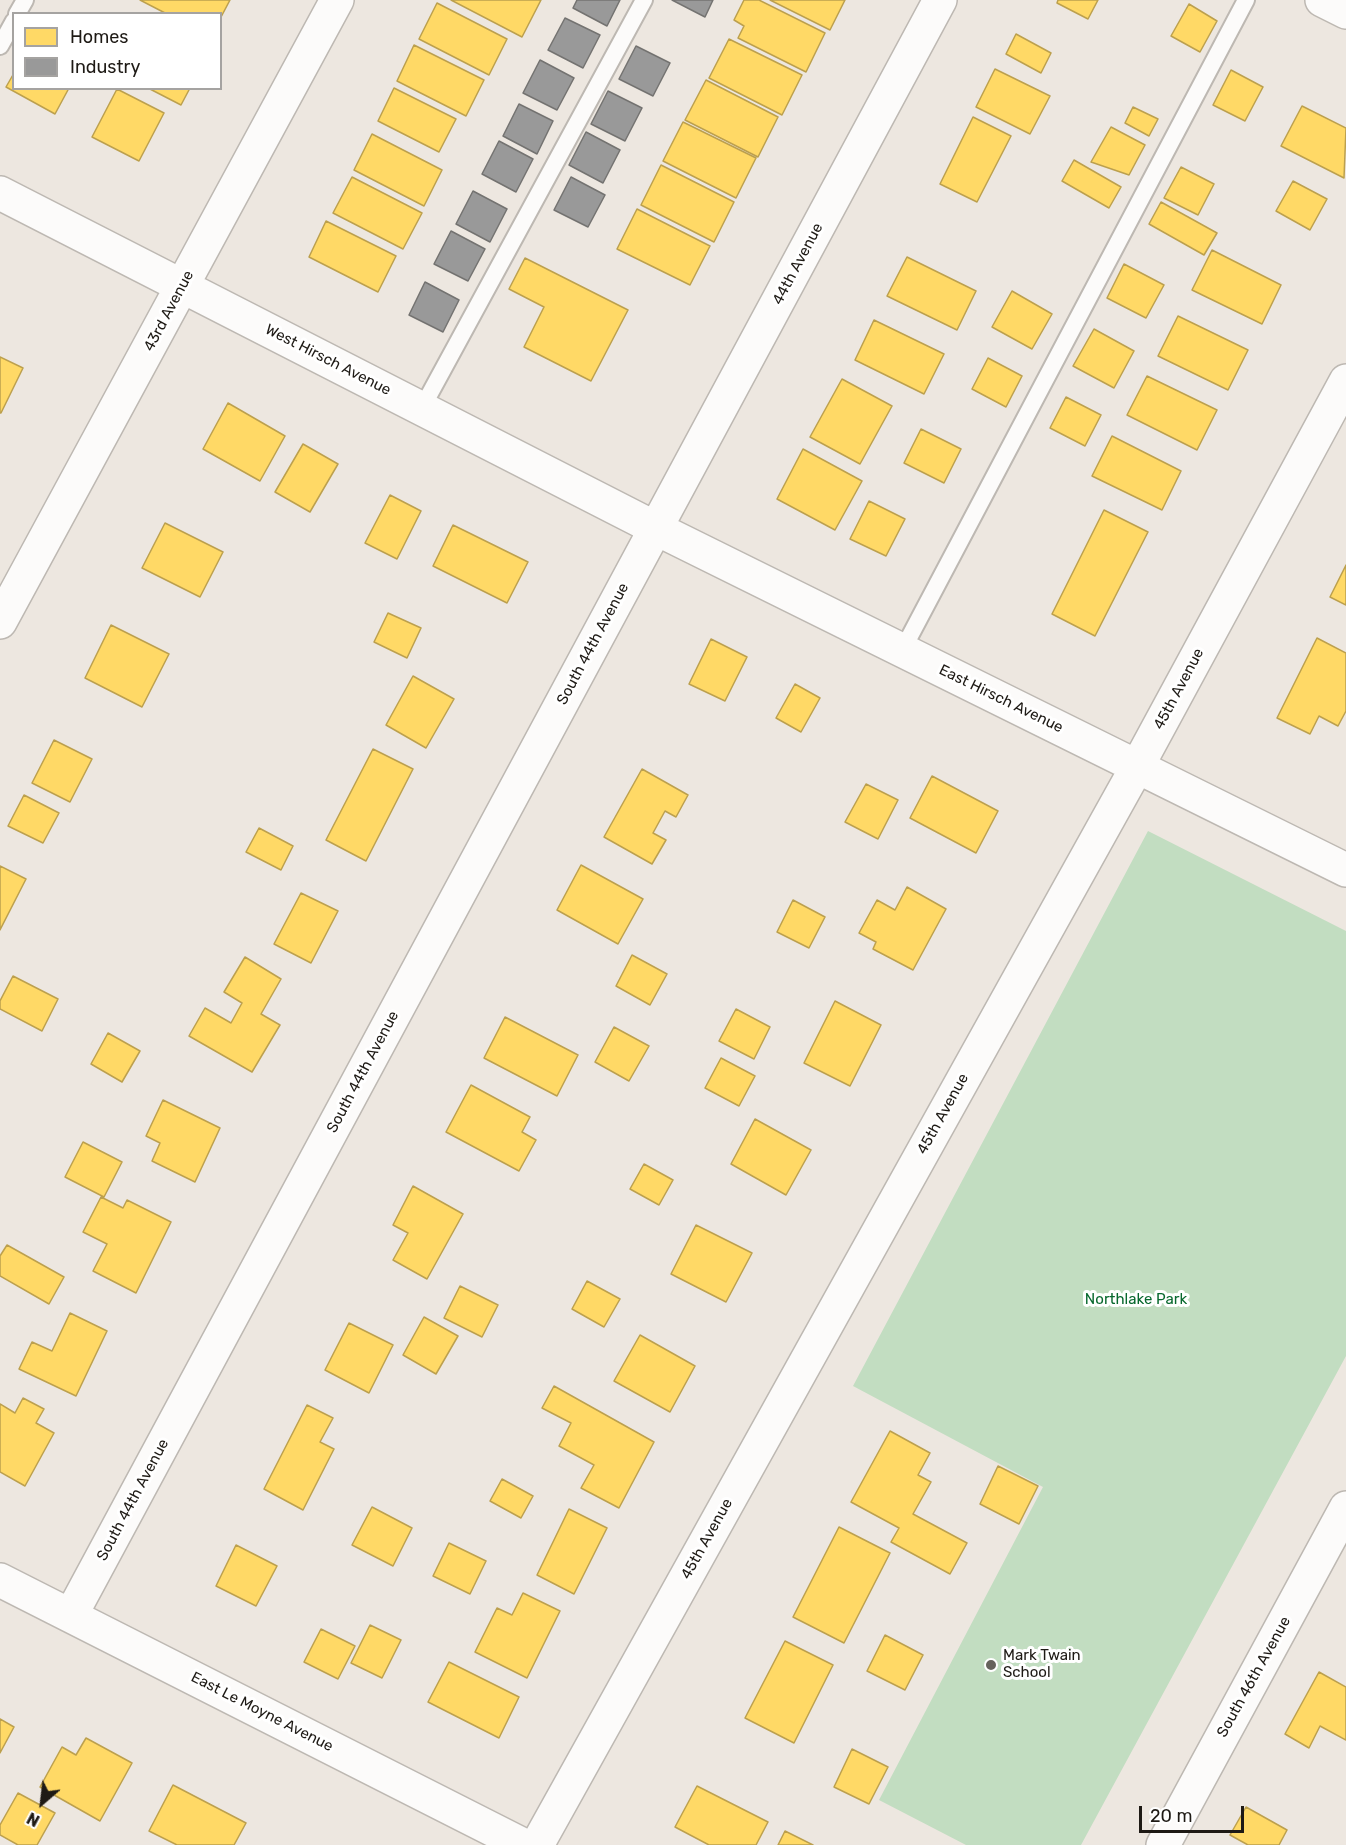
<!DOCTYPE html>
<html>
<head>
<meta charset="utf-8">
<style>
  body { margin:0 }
  #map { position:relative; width:1346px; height:1845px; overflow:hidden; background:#ede7e0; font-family:Rubik,sans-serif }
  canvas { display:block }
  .legend { position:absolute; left:12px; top:12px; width:210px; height:78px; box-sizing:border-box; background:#fff; border:2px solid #a5a3a1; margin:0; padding:8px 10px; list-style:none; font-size:18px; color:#1e1a15 }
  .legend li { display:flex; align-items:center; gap:12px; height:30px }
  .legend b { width:30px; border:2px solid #a5a3a1 }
  .north { position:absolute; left:12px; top:1773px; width:60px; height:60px; -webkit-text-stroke:4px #fff; paint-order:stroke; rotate:208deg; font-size:16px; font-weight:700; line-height:24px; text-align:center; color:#1e1a15 }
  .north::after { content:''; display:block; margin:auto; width:21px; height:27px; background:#1e1a15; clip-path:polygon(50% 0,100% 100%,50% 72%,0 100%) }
  .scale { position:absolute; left:1139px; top:1806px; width:105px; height:27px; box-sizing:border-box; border:3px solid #1e1a15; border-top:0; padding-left:8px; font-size:18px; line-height:21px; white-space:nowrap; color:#1e1a15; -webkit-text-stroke:4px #fff; paint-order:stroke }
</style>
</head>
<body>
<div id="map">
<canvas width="1346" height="1845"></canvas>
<ul class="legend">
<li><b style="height:16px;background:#ffd966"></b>Homes</li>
<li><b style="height:16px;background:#999"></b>Industry</li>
</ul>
<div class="north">N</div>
<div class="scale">20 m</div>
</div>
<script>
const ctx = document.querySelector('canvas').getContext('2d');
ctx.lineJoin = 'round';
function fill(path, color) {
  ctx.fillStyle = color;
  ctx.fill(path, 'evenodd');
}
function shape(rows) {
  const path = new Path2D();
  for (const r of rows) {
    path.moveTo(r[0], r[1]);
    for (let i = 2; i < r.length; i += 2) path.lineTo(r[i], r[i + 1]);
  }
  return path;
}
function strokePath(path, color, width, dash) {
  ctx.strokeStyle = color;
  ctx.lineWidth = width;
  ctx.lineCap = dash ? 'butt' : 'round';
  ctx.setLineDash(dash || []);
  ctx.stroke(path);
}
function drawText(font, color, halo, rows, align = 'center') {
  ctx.font = font + ' Rubik,sans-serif';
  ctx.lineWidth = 6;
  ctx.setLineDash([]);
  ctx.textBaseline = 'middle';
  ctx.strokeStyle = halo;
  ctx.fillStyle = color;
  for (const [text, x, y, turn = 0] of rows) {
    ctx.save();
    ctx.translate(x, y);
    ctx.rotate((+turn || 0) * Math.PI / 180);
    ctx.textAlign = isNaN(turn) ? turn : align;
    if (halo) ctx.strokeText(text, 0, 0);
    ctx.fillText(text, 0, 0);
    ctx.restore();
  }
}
const green = shape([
  [1148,831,1346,931,1346,1356,1081,1845,966,1845,879,1800,1043,1487,853,1386]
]);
const homes = shape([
  [140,0,230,0,220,19,220,14,167,14,140,0],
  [451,0,541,0,522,37,451,0],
  [744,0,759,0,825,33,806,72,738,38,744,26,734,20,744,0],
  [770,0,845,0,830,30,770,0],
  [1058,0,1098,0,1088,19,1057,3,1058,0],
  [437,3,507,39,489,75,419,39,437,3],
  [1189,4,1217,21,1200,52,1171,36,1189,4],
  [1016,34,1051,53,1041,73,1006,54,1016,34],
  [729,39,802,75,782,115,709,78,729,39],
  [414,45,484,80,466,116,397,81,414,45],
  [995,69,1050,96,1030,134,976,107,995,69],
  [1231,70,1263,87,1245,121,1213,105,1231,70],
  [14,73,14,88,69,88,55,114,6,87,14,73],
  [706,80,778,117,758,157,685,120,706,80],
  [148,88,190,88,181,105,148,88],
  [394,88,456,119,439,152,378,121,394,88],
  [117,89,164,113,139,161,92,137,117,89],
  [1302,106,1346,128,1344,178,1281,146,1302,106],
  [1133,107,1158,119,1149,136,1125,123,1133,107],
  [973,117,1011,136,977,202,940,184,973,117],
  [683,122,756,158,736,198,663,161,683,122],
  [1111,127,1145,145,1129,175,1091,162,1111,127],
  [372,134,442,170,424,206,354,170,372,134],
  [1074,160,1121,187,1109,208,1062,181,1074,160],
  [661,165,734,202,714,242,641,205,661,165],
  [1181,167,1214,184,1198,215,1164,198,1181,167],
  [352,177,422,213,403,249,333,213,352,177],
  [1293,181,1327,199,1310,230,1276,211,1293,181],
  [1161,202,1217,233,1204,255,1149,224,1161,202],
  [637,209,710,246,690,285,617,249,637,209],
  [326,221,396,256,378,292,309,257,326,221],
  [1212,250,1281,285,1262,324,1192,290,1212,250],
  [907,257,976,291,957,330,887,296,907,257],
  [525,258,628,310,591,381,524,347,544,307,509,289,525,258],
  [1124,264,1164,285,1146,318,1107,298,1124,264],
  [1012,291,1052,314,1032,349,992,327,1012,291],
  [1178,316,1248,350,1228,390,1158,356,1178,316],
  [874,320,944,354,924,394,855,360,874,320],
  [1094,329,1134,351,1114,388,1073,366,1094,329],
  [0,357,23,368,1,413,0,413,0,357],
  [988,358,1022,376,1006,407,972,389,988,358],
  [1147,376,1217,410,1197,450,1127,415,1147,376],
  [842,379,892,406,860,464,810,437,842,379],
  [1066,397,1101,415,1085,446,1050,428,1066,397],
  [228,403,285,436,260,481,203,449,228,403],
  [921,429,961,449,944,483,904,463,921,429],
  [1112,436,1181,471,1162,510,1092,476,1112,436],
  [303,444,338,464,310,512,275,492,303,444],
  [803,449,862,481,835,530,777,499,803,449],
  [390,495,421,511,397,559,365,543,390,495],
  [869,501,905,519,886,556,850,539,869,501],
  [1104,510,1148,532,1095,636,1052,614,1104,510],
  [165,523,223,552,200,597,142,568,165,523],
  [453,525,528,562,507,603,433,566,453,525],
  [1346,565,1346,605,1330,597,1346,565],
  [388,613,421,628,407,658,374,642,388,613],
  [111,625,169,654,142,707,85,678,111,625],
  [1317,638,1346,653,1346,711,1338,726,1319,716,1310,734,1277,718,1317,638],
  [711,639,747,657,725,701,689,684,711,639],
  [413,676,454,699,426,748,386,725,413,676],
  [795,684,820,698,801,732,776,718,795,684],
  [54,740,92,759,70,802,32,783,54,740],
  [373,749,413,769,366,861,326,840,373,749],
  [642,769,688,795,676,817,665,811,653,833,666,840,652,864,604,837,642,769],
  [932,776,998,811,976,853,910,818,932,776],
  [866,784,898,800,878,839,845,822,866,784],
  [24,795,59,813,43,843,8,826,24,795],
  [259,828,293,846,281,870,246,852,259,828],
  [581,865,643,899,618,944,557,910,581,865],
  [0,866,26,879,0,930,0,866],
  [907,887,946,909,913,970,873,949,876,942,859,933,877,900,895,910,907,887],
  [301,893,338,911,311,963,274,944,301,893],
  [793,900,825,917,809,948,777,932,793,900],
  [632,955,667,974,650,1005,616,986,632,955],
  [245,957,281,979,261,1014,280,1025,252,1072,189,1036,205,1008,231,1023,242,1003,224,992,245,957],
  [13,976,58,999,42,1031,0,1009,0,1001,13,976],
  [835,1001,881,1025,850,1086,804,1063,835,1001],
  [736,1009,770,1027,754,1059,719,1041,736,1009],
  [505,1017,578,1055,557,1096,484,1058,505,1017],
  [614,1027,649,1046,629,1081,595,1062,614,1027],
  [108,1033,140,1051,122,1082,91,1064,108,1033],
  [721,1058,755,1076,739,1106,705,1088,721,1058],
  [471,1085,530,1117,522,1132,536,1140,519,1171,446,1132,471,1085],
  [163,1100,220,1128,195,1182,152,1161,160,1143,146,1136,163,1100],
  [755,1119,811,1150,786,1195,731,1164,755,1119],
  [83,1142,122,1162,104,1197,65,1177,83,1142],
  [644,1164,673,1180,659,1205,630,1189,644,1164],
  [413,1186,463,1214,427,1279,393,1260,408,1233,393,1225,413,1186],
  [101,1197,123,1208,127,1200,171,1222,136,1293,93,1271,107,1244,83,1232,101,1197],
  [696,1225,752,1253,726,1302,671,1274,696,1225],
  [7,1245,64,1277,49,1304,0,1276,0,1256,7,1245],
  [587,1281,620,1299,604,1327,572,1309,587,1281],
  [460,1286,498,1305,482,1337,444,1318,460,1286],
  [70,1313,107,1331,76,1396,19,1369,32,1342,52,1351,70,1313],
  [424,1317,458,1336,436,1374,403,1355,424,1317],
  [349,1323,393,1345,369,1393,325,1370,349,1323],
  [640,1335,695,1366,670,1412,614,1381,640,1335],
  [554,1386,654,1442,619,1508,581,1488,594,1465,559,1446,571,1423,542,1408,554,1386],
  [23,1398,44,1409,36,1423,54,1433,25,1486,0,1472,0,1404,15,1413,23,1398],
  [307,1405,333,1418,320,1442,334,1449,303,1510,264,1489,307,1405],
  [890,1431,930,1453,918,1475,931,1482,913,1514,967,1543,950,1574,891,1542,899,1528,851,1502,890,1431],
  [998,1466,1038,1486,1019,1524,980,1504,998,1466],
  [502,1479,533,1496,521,1518,490,1501,502,1479],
  [372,1507,412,1528,393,1566,352,1545,372,1507],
  [569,1509,607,1528,574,1594,537,1575,569,1509],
  [839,1527,890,1553,844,1643,793,1617,839,1527],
  [449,1543,486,1561,470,1594,433,1576,449,1543],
  [236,1545,277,1566,256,1606,216,1586,236,1545],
  [523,1593,560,1611,527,1678,475,1652,497,1608,512,1615,523,1593],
  [370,1625,401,1640,382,1678,351,1663,370,1625],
  [321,1629,355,1646,338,1679,304,1662,321,1629],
  [885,1635,923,1655,905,1690,867,1671,885,1635],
  [785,1641,833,1665,794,1743,745,1718,785,1641],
  [449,1662,519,1697,499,1738,428,1702,449,1662],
  [1319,1672,1346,1687,1346,1740,1320,1726,1309,1748,1285,1734,1319,1672],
  [0,1719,14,1727,0,1753,0,1719],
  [86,1738,132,1763,100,1821,40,1787,62,1747,76,1755,86,1738],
  [852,1749,888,1767,869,1804,834,1787,852,1749],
  [173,1785,246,1823,234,1845,177,1845,149,1831,173,1785],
  [697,1786,768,1822,756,1845,709,1845,675,1827,697,1786],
  [18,1793,55,1813,37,1845,18,1845,0,1835,0,1825,18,1793],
  [1246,1807,1287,1830,1279,1845,1248,1845,1230,1835,1246,1807],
  [785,1831,813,1845,778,1845,785,1831]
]);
const industry = shape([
  [577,0,620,0,607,26,573,8,577,0],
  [672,0,713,0,705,17,672,0],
  [565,18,600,35,583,68,548,50,565,18],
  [636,46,670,63,653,96,619,79,636,46],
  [540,60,574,78,557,110,523,93,540,60],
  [608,91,642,108,625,141,591,124,608,91],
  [519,104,553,121,537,154,503,136,519,104],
  [586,132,620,150,603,183,569,165,586,132],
  [499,141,533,159,516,192,482,174,499,141],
  [571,177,605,195,588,227,554,210,571,177],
  [473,191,507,209,490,242,456,224,473,191],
  [451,231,485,249,468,281,434,264,451,231],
  [425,282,459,300,443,332,409,315,425,282]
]);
const lane = shape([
  [17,14,25,0],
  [0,46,14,21],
  [422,408,644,0],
  [902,651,1246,0]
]);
const street = shape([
  [1322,0,1346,12],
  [0,193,655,528,1346,870],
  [0,622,337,0],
  [0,1580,523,1845],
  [71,1615,940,0],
  [537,1845,1137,767,1346,381],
  [1163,1845,1346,1508]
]);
const markers = [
  [991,1665,6,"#66625c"]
];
const streetNames = [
  ["44th Avenue",798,264,-62],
  ["43rd Avenue",169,311,-62],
  ["West Hirsch Avenue",328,360,27],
  ["South 44th Avenue",593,644,-62],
  ["45th Avenue",1179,689,-62],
  ["East Hirsch Avenue",1001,699,26],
  ["South 44th Avenue",363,1072,-62],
  ["45th Avenue",943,1114,-61],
  ["South 44th Avenue",133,1500,-62],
  ["45th Avenue",707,1539,-61],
  ["South 46th Avenue",1254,1677,-61],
  ["East Le Moyne Avenue",262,1712,27]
];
const parkNames = [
  ["Northlake Park",1136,1300]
];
const poiNames = [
  ["Mark Twain",1003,1656],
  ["School",1003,1673]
];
fill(green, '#c2ddc1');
fill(homes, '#ffd966');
strokePath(homes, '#bca04e', 1.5);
fill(industry, '#999');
strokePath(industry, '#747371', 1.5);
strokePath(lane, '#bdb8b2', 20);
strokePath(street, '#bdb8b2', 36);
strokePath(lane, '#fcfbfa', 16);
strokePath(street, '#fcfbfa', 33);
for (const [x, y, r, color] of markers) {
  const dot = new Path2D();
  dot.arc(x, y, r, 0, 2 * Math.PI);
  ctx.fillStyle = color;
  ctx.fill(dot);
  strokePath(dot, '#fff', 2);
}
drawText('15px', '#1e1a15', '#fff', streetNames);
drawText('15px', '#08682e', '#fff', parkNames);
drawText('15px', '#1e1a15', '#fff', poiNames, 'left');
</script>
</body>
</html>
